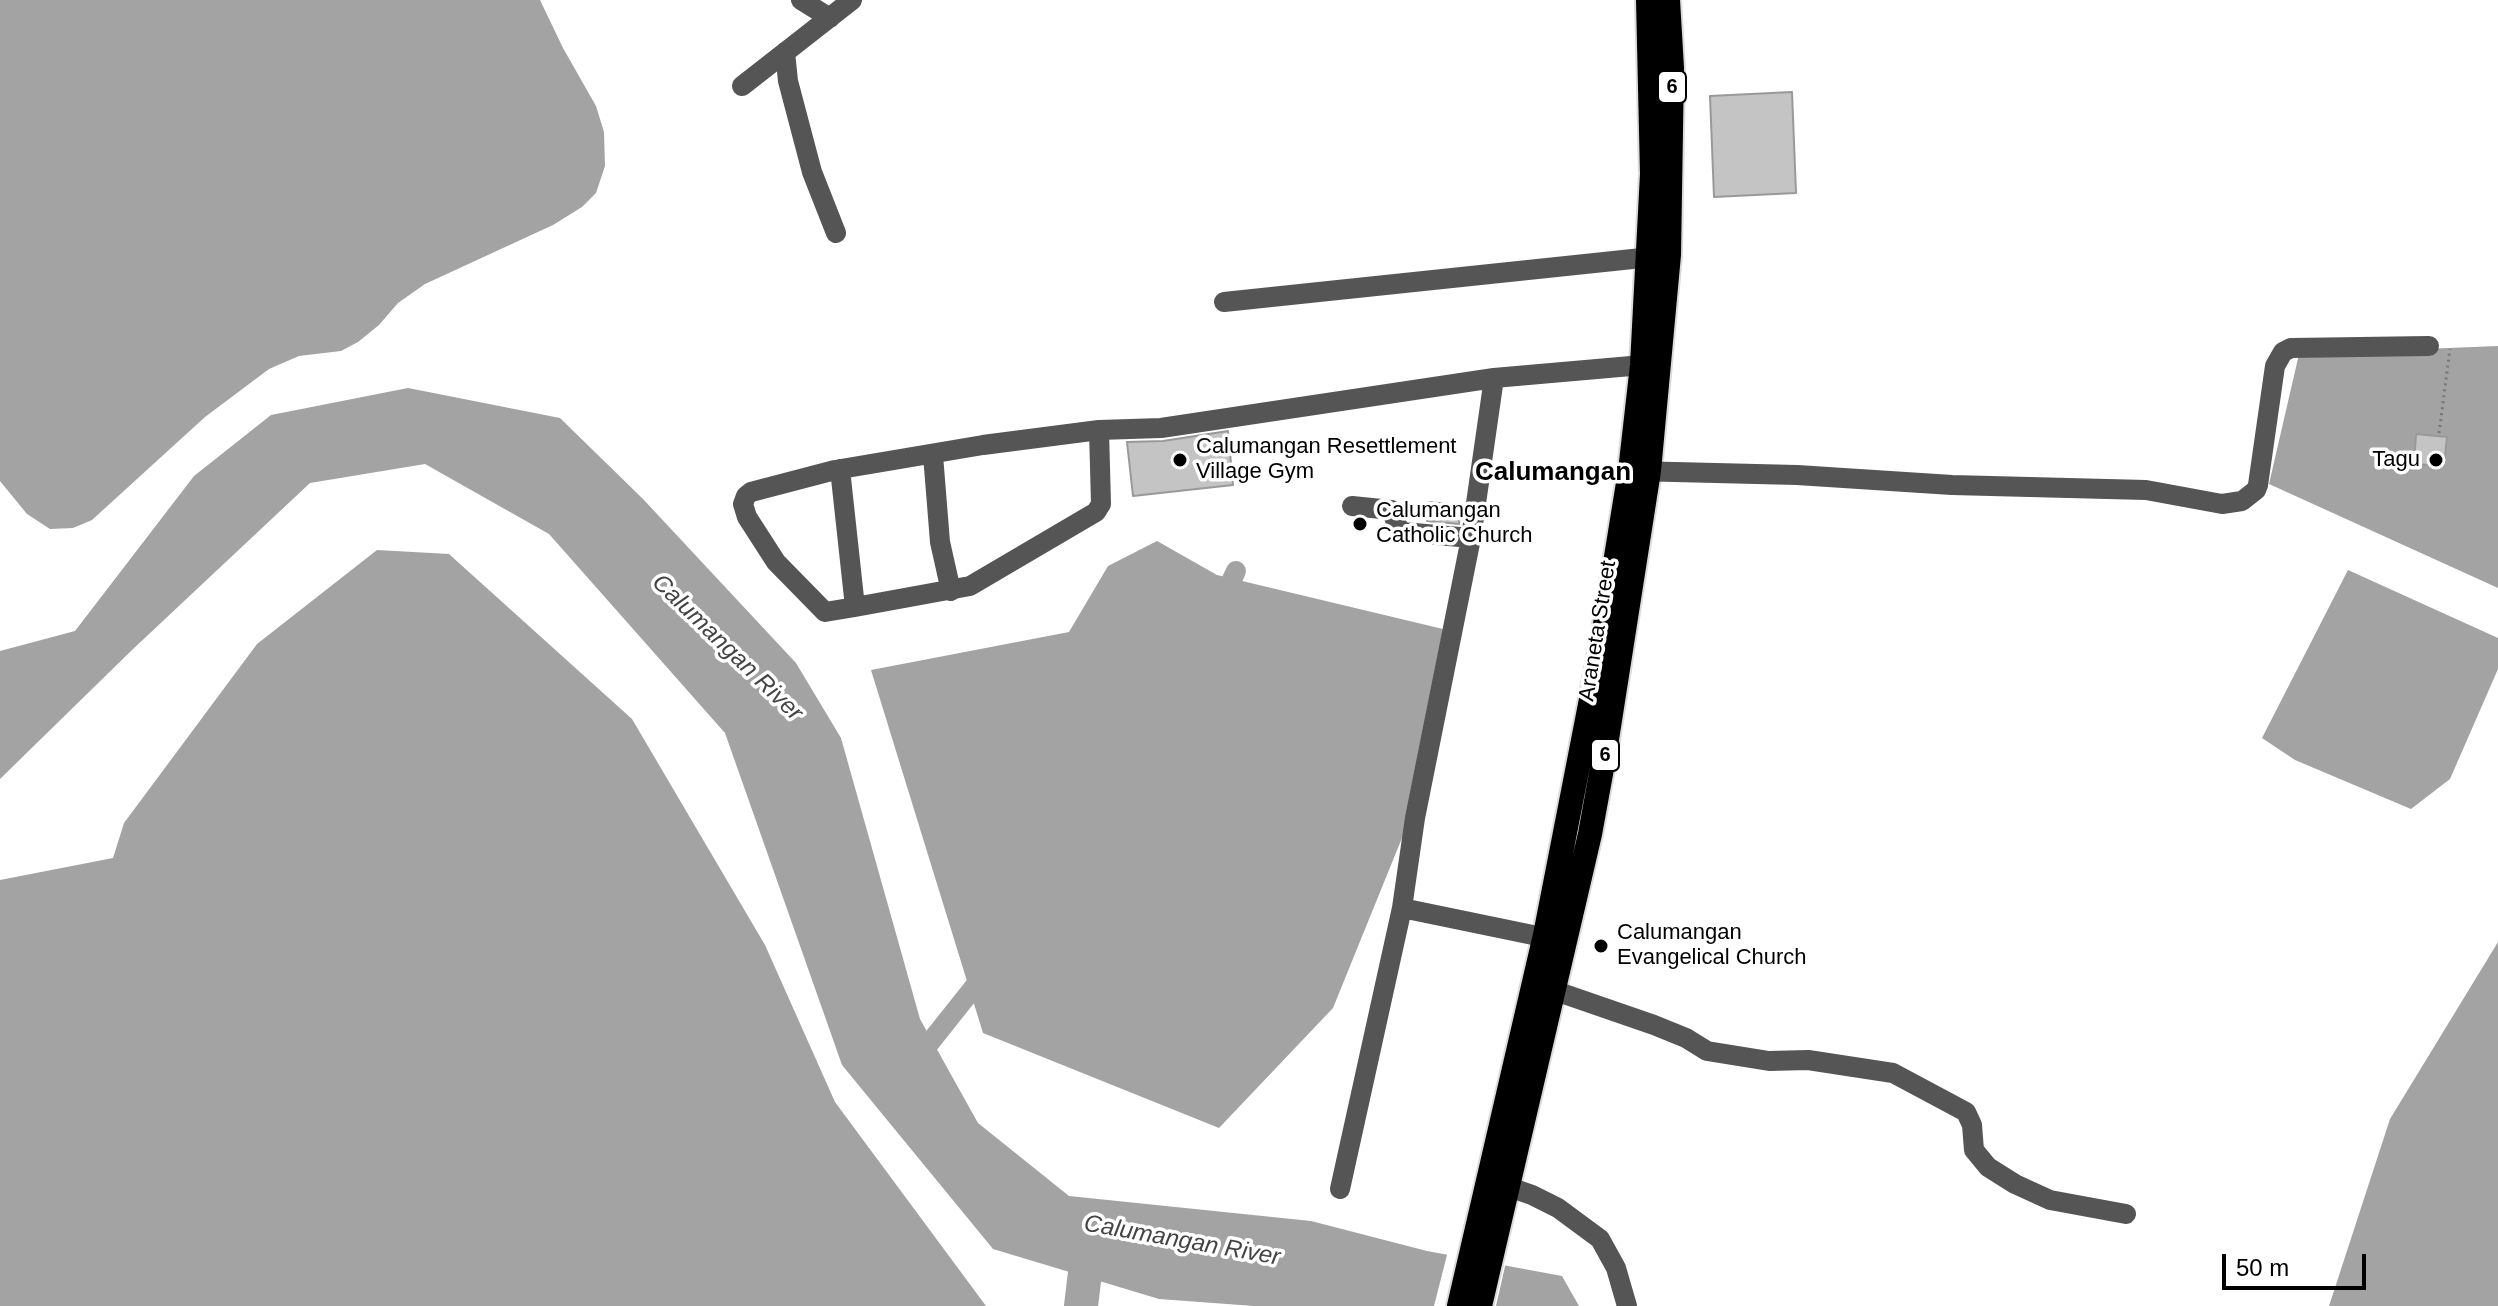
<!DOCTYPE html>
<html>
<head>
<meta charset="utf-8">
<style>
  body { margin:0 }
  #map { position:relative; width:2498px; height:1306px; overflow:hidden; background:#fff; font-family:Arial,sans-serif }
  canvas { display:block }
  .scale { position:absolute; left:2222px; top:1254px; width:144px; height:36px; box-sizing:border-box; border:4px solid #000; border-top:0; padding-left:10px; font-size:24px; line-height:28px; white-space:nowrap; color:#000; -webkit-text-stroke:6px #fff; paint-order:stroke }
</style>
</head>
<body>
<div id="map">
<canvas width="2498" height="1306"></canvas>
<div class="scale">50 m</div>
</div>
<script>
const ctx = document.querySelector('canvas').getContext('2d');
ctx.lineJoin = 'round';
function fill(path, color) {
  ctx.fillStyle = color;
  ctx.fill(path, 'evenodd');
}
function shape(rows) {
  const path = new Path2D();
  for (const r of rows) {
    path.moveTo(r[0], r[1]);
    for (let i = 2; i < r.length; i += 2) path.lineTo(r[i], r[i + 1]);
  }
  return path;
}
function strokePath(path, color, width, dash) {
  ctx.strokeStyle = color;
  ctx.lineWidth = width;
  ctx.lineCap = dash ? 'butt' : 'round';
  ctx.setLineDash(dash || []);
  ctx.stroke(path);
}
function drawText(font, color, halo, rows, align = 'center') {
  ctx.font = font + ' Arial,sans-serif';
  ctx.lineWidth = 7;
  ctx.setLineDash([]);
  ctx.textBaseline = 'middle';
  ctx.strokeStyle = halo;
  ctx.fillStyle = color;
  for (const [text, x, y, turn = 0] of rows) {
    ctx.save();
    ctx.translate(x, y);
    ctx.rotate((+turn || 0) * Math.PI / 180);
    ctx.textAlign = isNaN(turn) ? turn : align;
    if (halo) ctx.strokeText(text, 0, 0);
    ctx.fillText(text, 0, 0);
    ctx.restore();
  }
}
const water = shape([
  [0,0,540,0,563,48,596,106,604,132,605,166,596,193,582,207,553,225,425,284,398,303,379,325,358,342,341,351,299,356,269,369,205,417,92,520,73,528,50,529,27,514,0,481],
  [2498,346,2498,588,2269,484,2299,354],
  [408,388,560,418,643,499,796,663,841,738,920,1019,978,1123,1069,1196,1311,1221,1427,1251,1562,1276,1579,1306,1254,1306,1159,1299,993,1249,842,1065,725,733,549,534,425,464,310,483,132,650,0,779,0,651,75,631,194,476,271,415],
  [1157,541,1217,575,1443,629,1404,833,1333,1008,1219,1128,983,1033,871,670,1069,632,1108,566],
  [377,550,449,554,632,719,765,945,835,1102,986,1306,0,1306,0,880,113,858,124,823,257,644],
  [2348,570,2498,638,2498,669,2450,779,2411,809,2295,760,2262,738],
  [2498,942,2498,1306,2329,1306,2390,1119]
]);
const pier = shape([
  [1448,1251,1506,1262,1496,1306,1434,1306]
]);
const canal = shape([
  [1221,603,1236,571],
  [916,1060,986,972]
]);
const river = shape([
  [1081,1306,1090,1231]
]);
const building = shape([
  [1792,92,1796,193,1714,197,1710,96,1792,92],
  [1228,431,1233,485,1133,496,1127,442,1163,441,1228,431],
  [2416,434,2447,437,2444,466,2414,464,2416,434],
  [1429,502,1461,505,1459,524,1427,521,1429,502]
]);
const path = shape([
  [2439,433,2450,349]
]);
const minor = shape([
  [801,0,830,18],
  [785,52,788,81,812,172,836,233],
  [742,86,852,0],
  [1224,302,1661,256],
  [933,455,940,542,951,591],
  [840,469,855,607,825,612,776,562,747,517,743,504,746,496,751,492,835,470,983,445,1099,430,1161,428,1494,378,1654,364],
  [1634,471,1797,475,1952,485,2146,490,2222,504,2242,501,2256,490,2258,485,2275,366,2283,352,2291,348,2429,346],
  [1352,506,1391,510,1398,527,1403,532,1471,538],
  [855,607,970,586,1096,512,1101,504,1099,430],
  [1402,908,1557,940],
  [1541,986,1654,1025,1686,1038,1707,1051,1769,1061,1808,1060,1893,1073,1966,1112,1972,1125,1974,1150,1988,1167,2015,1184,2050,1200,2126,1214],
  [1509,1187,1532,1195,1558,1208,1600,1239,1616,1268,1627,1306],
  [1340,1189,1402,908,1415,818,1471,538,1494,378]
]);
const highway = shape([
  [1459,1306,1545,935,1602,643,1630,471,1642,365,1652,174,1648,0],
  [1480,1306,1590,834,1605,752,1649,471,1669,255,1672,68,1668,0]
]);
const markers = [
  [1180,460,8,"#000"],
  [2436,460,8,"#000"],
  [1360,524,8,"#000"],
  [1601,946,8,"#000"]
];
const shields = [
  [1672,87,28],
  [1605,755,28]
];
const shieldNames = [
  ["6",1672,87],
  ["6",1605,755]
];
const poiNames = [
  ["Calumangan Resettlement",1196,447],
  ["Village Gym",1196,472],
  ["Tagu",2420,460,"right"],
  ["Calumangan",1376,511],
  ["Catholic Church",1376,536],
  ["Calumangan",1617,933],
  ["Evangelical Church",1617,958]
];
const streetNames = [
  ["Araneta Street",1598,631,-81]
];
const waterNames = [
  ["Calumangan River",727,648,44],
  ["Calumangan River",1182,1241,10]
];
const quarterNames = [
  ["Calumangan",1553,473]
];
fill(water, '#a3a3a3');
fill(pier, '#fff');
strokePath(canal, '#a3a3a3', 20);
strokePath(river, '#a3a3a3', 34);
fill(building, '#c4c4c4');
strokePath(building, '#999', 2);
strokePath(highway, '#dbdbdb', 28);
strokePath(path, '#777', 3, [2, 4]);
strokePath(minor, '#555', 20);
strokePath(highway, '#000', 24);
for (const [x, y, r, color] of markers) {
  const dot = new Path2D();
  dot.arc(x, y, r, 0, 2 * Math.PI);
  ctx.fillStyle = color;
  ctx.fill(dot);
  strokePath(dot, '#fff', 3);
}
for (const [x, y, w] of shields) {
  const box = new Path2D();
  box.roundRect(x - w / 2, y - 16, w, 32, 6);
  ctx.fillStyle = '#fff';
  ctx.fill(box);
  strokePath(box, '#000', 2);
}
drawText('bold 20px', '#000', null, shieldNames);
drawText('22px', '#000', '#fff', poiNames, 'left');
drawText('22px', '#000', '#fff', streetNames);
drawText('italic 24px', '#444', '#fff', waterNames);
drawText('bold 26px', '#000', '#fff', quarterNames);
</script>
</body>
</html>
